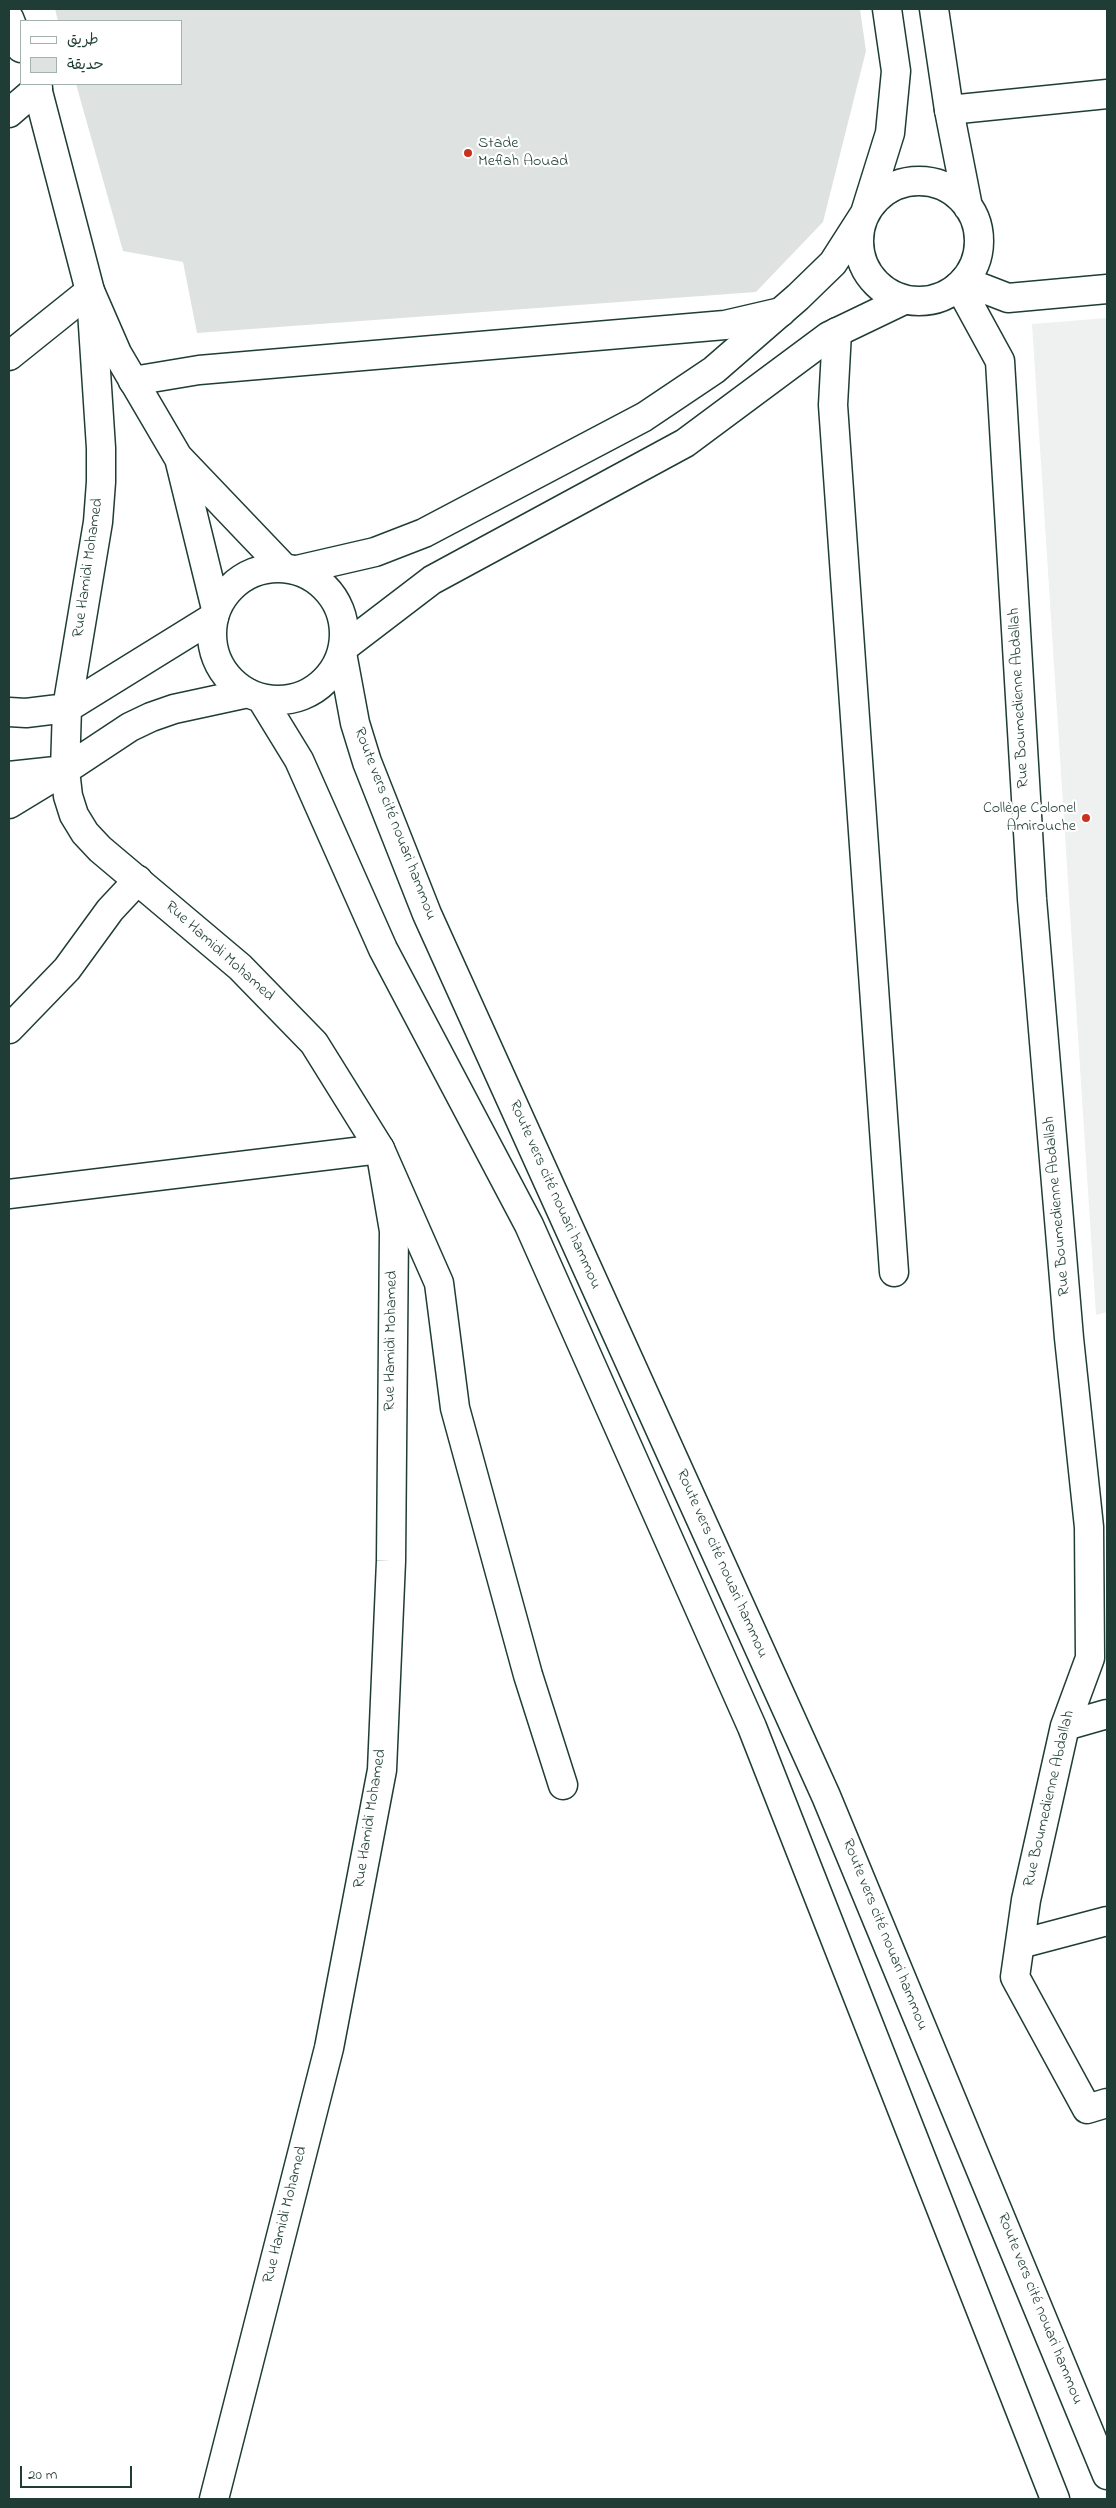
<!DOCTYPE html>
<html>
<head>
<meta charset="utf-8">
<style>
  body { margin:0 }
  #map { position:relative; width:1116px; height:2508px; overflow:hidden; background:#fff; font-family:"Indie Flower","Playpen Sans Arabic",sans-serif }
  canvas { display:block }
  .frame { position:absolute; inset:0; border:10px solid #1f3d34; pointer-events:none }
  .legend { position:absolute; left:20px; top:20px; width:162px; height:65px; box-sizing:border-box; background:#fff; border:1px solid #a5b1ae; margin:0; padding:6px 9px; list-style:none; font-size:15px; color:#1f3d34 }
  .legend li { display:flex; align-items:center; gap:10px; height:25px }
  .legend b { width:25px; border:1px solid #a5b1ae }
  .scale { position:absolute; left:20px; top:2466px; width:112px; height:22px; box-sizing:border-box; border:2px solid #1f3d34; border-top:0; padding-left:6px; font-size:15px; line-height:18px; white-space:nowrap; color:#1f3d34; -webkit-text-stroke:4px #fff; paint-order:stroke }
</style>
</head>
<body>
<div id="map">
<canvas width="1116" height="2508"></canvas>
<div class="frame"></div>
<ul class="legend">
<li><b style="height:6px;background:#fff"></b>طريق</li>
<li><b style="height:14px;background:#dee3e2"></b>حديقة</li>
</ul>
<div class="scale">20 m</div>
</div>
<script>
const ctx = document.querySelector('canvas').getContext('2d');
ctx.lineJoin = 'round';
function fill(path, color) {
  ctx.fillStyle = color;
  ctx.fill(path, 'evenodd');
}
function shape(rows) {
  const path = new Path2D();
  for (const r of rows) {
    if (r.length === 3) {
      path.moveTo(r[0] + r[2], r[1]);
      path.arc(r[0], r[1], r[2], 0, 2 * Math.PI);
      continue;
    }
    path.moveTo(r[0], r[1]);
    for (let i = 2; i < r.length; i += 2) path.lineTo(r[i], r[i + 1]);
  }
  return path;
}
function strokePath(path, color, width, dash) {
  ctx.strokeStyle = color;
  ctx.lineWidth = width;
  ctx.lineCap = dash ? 'butt' : 'round';
  ctx.setLineDash(dash || []);
  ctx.stroke(path);
}
function drawText(font, color, halo, rows, align = 'center') {
  ctx.font = font + ' "Indie Flower",sans-serif';
  ctx.lineWidth = 4.5;
  ctx.setLineDash([]);
  ctx.textBaseline = 'middle';
  ctx.strokeStyle = halo;
  ctx.fillStyle = color;
  for (const [text, x, y, turn = 0] of rows) {
    ctx.save();
    ctx.translate(x, y);
    ctx.rotate((+turn || 0) * Math.PI / 180);
    ctx.textAlign = isNaN(turn) ? turn : align;
    if (halo) ctx.strokeText(text, 0, 0);
    ctx.fillText(text, 0, 0);
    ctx.restore();
  }
}
const built = shape([
  [1107,318,1107,1312,1096,1315,1032,324]
]);
const green = shape([
  [55,9,860,9,866,51,823,222,756,292,197,333,183,262,123,251,76,84,181,84,181,21,58,21]
]);
const minor = shape([
  [949,110,1107,94],
  [9,113,38,88],
  [964,281,1008,298,1107,289],
  [959,286,1000,361,1032,899,1069,1338,1089,1527,1090,1658,1065,1726,1026,1900,1015,1977,1087,2109,1107,2103],
  [837,332,833,405,894,1272],
  [9,356,90,291],
  [133,381,199,370,725,325,781,312],
  [9,804,65,770],
  [9,1029,67,969,110,910,138,880],
  [9,1194,380,1149,439,1283,455,1408,528,1675,563,1785],
  [1065,1726,1107,1714],
  [1020,1944,1107,1921]
]);
const tertiary = shape([
  [934,9,949,110,968,207],
  [919,241,60],
  [91,295,101,448,101,482,98,522,67,708,65,770,68,796,74,815,85,833,100,849,240,967,314,1043,380,1149,394,1231,391,1561,382,1770,329,2048,214,2499],
  [297,570,375,552,424,533,644,417,714,370,798,297,833,263,865,213,890,133,896,71,887,9],
  [343,648,432,580,685,443,829,336,904,300],
  [9,712,26,713,67,708,214,617],
  [9,776,65,770,130,727,151,717,174,709,248,693]
]);
const secondary = shape([
  [9,18,21,48],
  [36,84,90,291,117,353,178,457,284,568],
  [179,458,216,609],
  [278,634,66],
  [342,653,355,723,367,762,427,914,826,1796,1107,2475],
  [261,698,299,760,383,949,529,1225,752,1727,1055,2499]
]);
const markers = [
  [468,153,5,"#c8321e"],
  [1086,818,5,"#c8321e"]
];
const poiNames = [
  ["Stade",478,144],
  ["Meflah Aouad",478,162],
  ["Collège Colonel",1076,809,"right"],
  ["Amirouche",1076,827,"right"]
];
const streetNames = [
  ["Rue Hamidi Mohamed",89,568,-82],
  ["Rue Boumedienne Abdallah",1020,698,-93],
  ["Route vers cité nouari hammou",394,824,69],
  ["Rue Hamidi Mohamed",219,952,42],
  ["Route vers cité nouari hammou",554,1195,66],
  ["Rue Boumedienne Abdallah",1058,1206,-95],
  ["Rue Hamidi Mohamed",392,1341,-89],
  ["Route vers cité nouari hammou",721,1564,66],
  ["Rue Boumedienne Abdallah",1050,1799,-77],
  ["Rue Hamidi Mohamed",371,1819,-81],
  ["Route vers cité nouari hammou",884,1935,68],
  ["Rue Hamidi Mohamed",286,2215,-76],
  ["Route vers cité nouari hammou",1039,2309,68]
];
fill(built, '#eef1f0');
fill(green, '#dee3e2');
strokePath(minor, '#1f3d34', 31);
strokePath(tertiary, '#1f3d34', 31);
strokePath(secondary, '#1f3d34', 31);
strokePath(minor, '#fff', 28);
strokePath(tertiary, '#fff', 28);
strokePath(secondary, '#fff', 28);
for (const [x, y, r, color] of markers) {
  const dot = new Path2D();
  dot.arc(x, y, r, 0, 2 * Math.PI);
  ctx.fillStyle = color;
  ctx.fill(dot);
  strokePath(dot, '#fff', 2);
}
drawText('16px', '#1f3d34', '#fff', poiNames, 'left');
drawText('16px', '#1f3d34', '#fff', streetNames);
</script>
</body>
</html>
